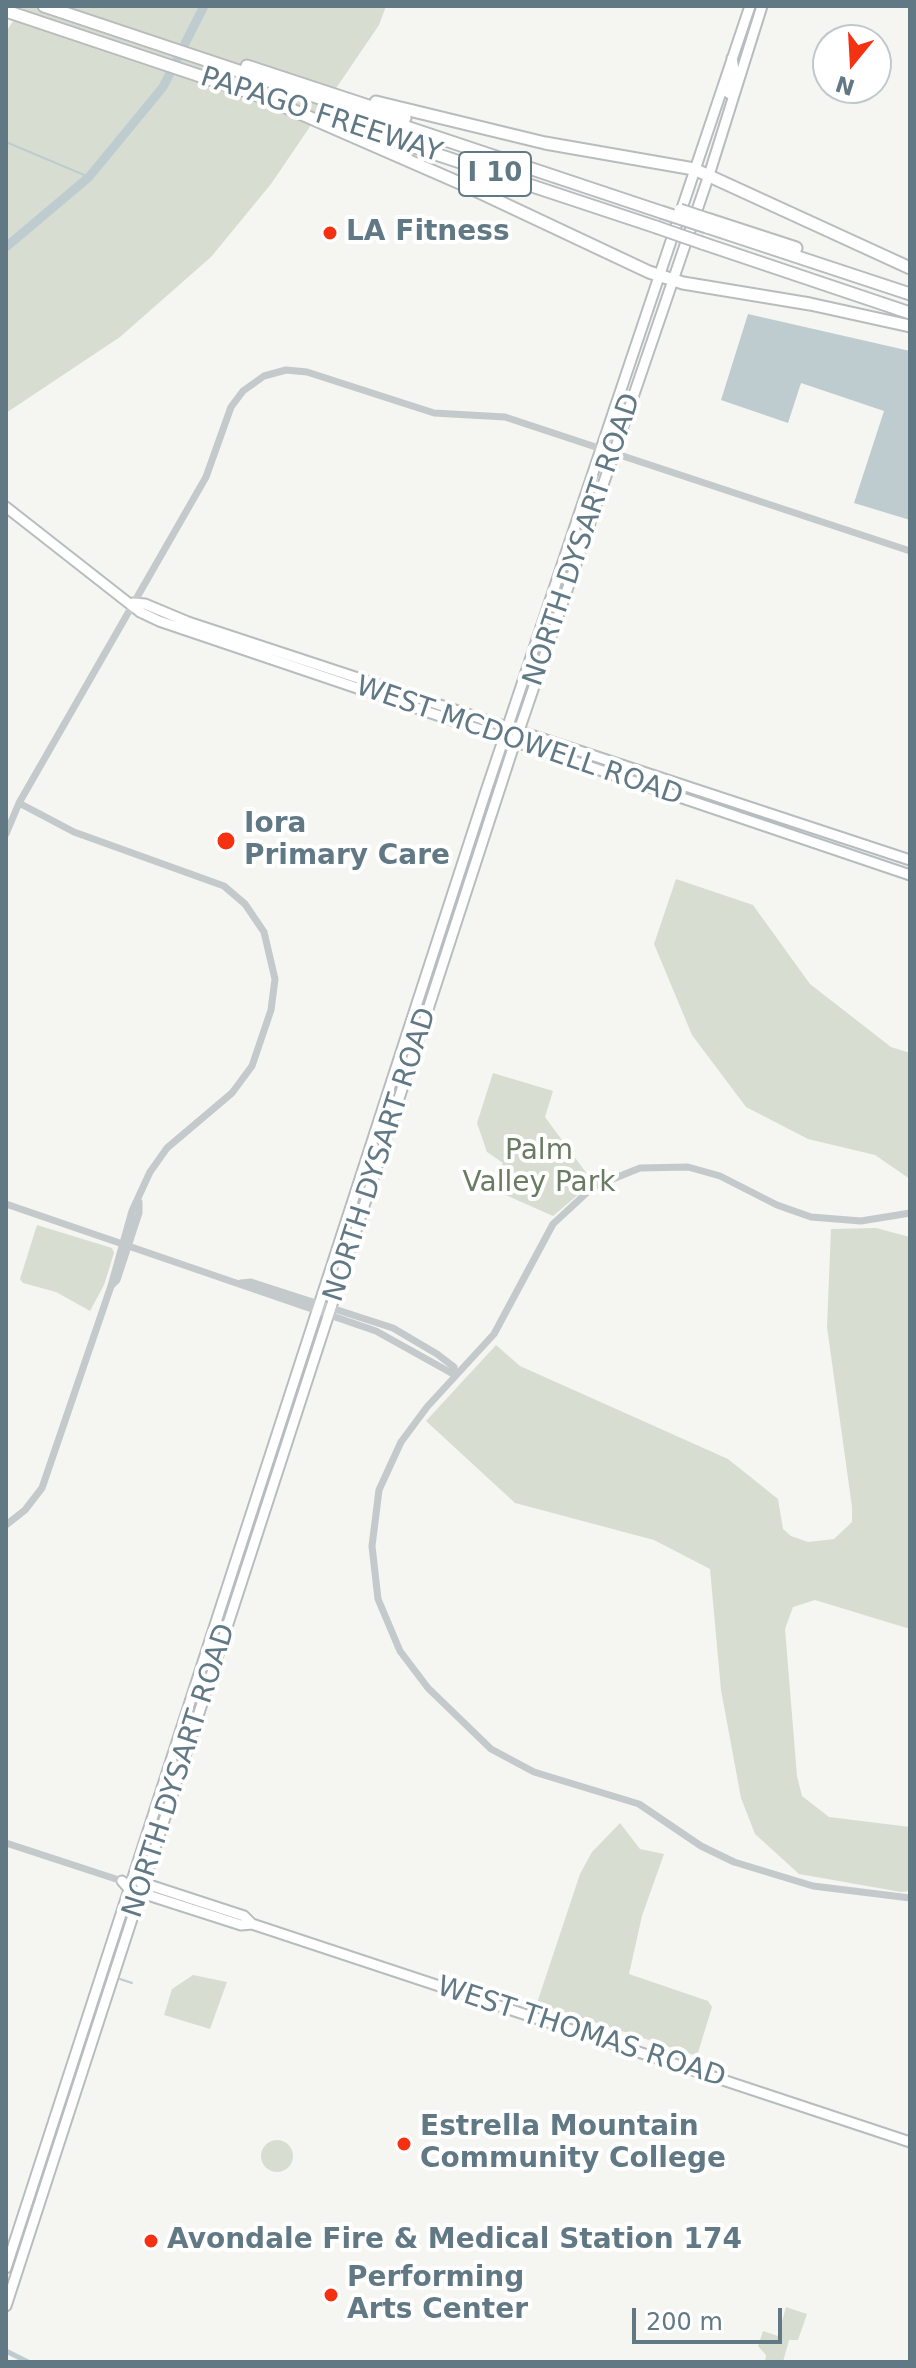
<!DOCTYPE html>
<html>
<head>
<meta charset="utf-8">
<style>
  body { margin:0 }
  #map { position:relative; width:916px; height:2368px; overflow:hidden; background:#f5f5f1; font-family:"DejaVu Sans",sans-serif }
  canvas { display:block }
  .frame { position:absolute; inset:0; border:8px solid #617985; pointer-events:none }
  .north { position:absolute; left:812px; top:24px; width:80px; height:80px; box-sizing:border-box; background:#fff; border:2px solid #c0c9ce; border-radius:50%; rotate:198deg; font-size:22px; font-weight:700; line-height:32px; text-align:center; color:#617985 }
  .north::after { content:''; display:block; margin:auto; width:28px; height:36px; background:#f53111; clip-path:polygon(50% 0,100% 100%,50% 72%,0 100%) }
  .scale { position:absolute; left:632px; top:2308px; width:150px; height:36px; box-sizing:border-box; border:4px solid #617985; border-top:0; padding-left:10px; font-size:24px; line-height:28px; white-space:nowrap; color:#617985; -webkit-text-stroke:6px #fff; paint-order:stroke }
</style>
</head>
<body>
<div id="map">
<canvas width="916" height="2368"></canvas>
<div class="frame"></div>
<div class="north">N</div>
<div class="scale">200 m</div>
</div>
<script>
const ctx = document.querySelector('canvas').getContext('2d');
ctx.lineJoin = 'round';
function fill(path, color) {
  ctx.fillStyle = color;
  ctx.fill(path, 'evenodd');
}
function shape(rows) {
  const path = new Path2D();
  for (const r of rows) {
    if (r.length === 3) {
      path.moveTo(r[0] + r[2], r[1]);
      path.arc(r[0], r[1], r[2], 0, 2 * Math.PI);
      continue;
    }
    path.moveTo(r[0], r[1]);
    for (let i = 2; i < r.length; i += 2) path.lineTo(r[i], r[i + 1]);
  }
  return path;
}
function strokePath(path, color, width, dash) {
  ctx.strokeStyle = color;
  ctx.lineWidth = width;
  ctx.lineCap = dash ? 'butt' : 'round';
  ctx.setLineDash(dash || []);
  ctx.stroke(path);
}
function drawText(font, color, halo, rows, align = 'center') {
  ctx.font = font + ' "DejaVu Sans",sans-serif';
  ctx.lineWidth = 8;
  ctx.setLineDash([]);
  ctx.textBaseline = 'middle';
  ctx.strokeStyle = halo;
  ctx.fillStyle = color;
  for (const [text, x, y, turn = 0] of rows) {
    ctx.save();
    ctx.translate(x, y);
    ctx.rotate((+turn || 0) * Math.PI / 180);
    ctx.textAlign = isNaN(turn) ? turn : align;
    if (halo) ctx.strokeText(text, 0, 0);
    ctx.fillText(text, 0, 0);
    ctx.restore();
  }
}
const green = shape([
  [23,6,386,6,379,25,271,184,211,257,120,337,6,413,6,32],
  [676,879,753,905,810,984,891,1047,910,1053,910,1179,875,1155,808,1139,746,1107,692,1035,654,944],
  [493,1073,553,1091,545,1117,593,1182,553,1216,492,1189,503,1163,487,1152,477,1123],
  [37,1225,112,1248,114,1253,104,1285,90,1311,56,1292,23,1283,20,1279],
  [876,1228,910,1237,910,1629,815,1600,793,1607,785,1629,797,1776,802,1796,829,1817,910,1827,910,1891,901,1892,799,1874,755,1834,741,1798,721,1690,710,1569,654,1540,515,1503,426,1421,496,1345,520,1366,728,1459,778,1499,783,1529,791,1536,808,1542,834,1539,852,1522,852,1507,827,1327,831,1229],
  [620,1823,640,1849,664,1854,642,1916,629,1974,708,2001,712,2007,697,2056,537,2003,580,1874,592,1852],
  [193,1975,227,1982,210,2029,164,2015,172,1989],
  [277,2156,16],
  [786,2307,807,2314,798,2340,789,2340,783,2362,765,2362,766,2355,758,2346,763,2331,778,2336]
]);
const water = shape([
  [748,314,910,351,910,520,854,503,884,411,801,383,788,423,721,400]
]);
const stream = shape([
  [6,142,89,177],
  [120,1979,132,1983]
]);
const canal = shape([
  [6,2351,28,2362]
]);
const river = shape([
  [6,247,89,177,163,87,204,6]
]);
const minor = shape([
  [6,834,19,803,206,477,231,407,243,391,264,376,286,370,307,372,434,413,505,417,910,551],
  [6,1204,376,1331,455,1375],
  [910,1213,861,1221,811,1217,777,1205,720,1176,688,1167,640,1168,593,1187,553,1224,494,1334,427,1407,401,1442,379,1490,372,1546,378,1599,400,1651,428,1688,491,1749,534,1772,639,1804,701,1846,734,1862,813,1886,910,1898],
  [241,1283,251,1282,393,1328,437,1354,454,1367,455,1375],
  [111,1286,117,1280,139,1213,139,1202],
  [6,1525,25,1510,42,1488,111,1286,132,1211,150,1172,167,1148,232,1093,252,1066,271,1010,275,979,264,932,245,904,224,886,74,832,19,803],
  [6,1843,122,1881]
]);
const major = shape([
  [732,58,734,70,727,92,733,96],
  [6,507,140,612,159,621,910,875],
  [133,603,145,604,188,622,910,860],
  [122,1881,129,1889,241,1925,252,1924,910,2142],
  [140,1882,244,1916,252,1924],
  [6,2268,486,791,750,6],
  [6,2306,513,748,709,175,762,6]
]);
const highway = shape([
  [44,6,661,212],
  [6,11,272,100],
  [247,66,405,118],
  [265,98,462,184,649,272,683,283,810,304,910,326],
  [376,102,545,143,694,169,910,268],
  [330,119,656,227],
  [710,220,796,248],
  [707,227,910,294],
  [702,243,910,313]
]);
const highwayBridge = shape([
  [680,210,710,220],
  [661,212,707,227],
  [656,227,702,243]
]);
const markers = [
  [330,233,8,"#f53111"],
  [226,841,10,"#f53111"],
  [404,2144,8,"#f53111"],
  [151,2241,8,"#f53111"],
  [331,2295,8,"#f53111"]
];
const shields = [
  [495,174,72]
];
const shieldNames = [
  ["I 10",495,174]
];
const streetNames = [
  ["PAPAGO FREEWAY",321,116,18],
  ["NORTH DYSART ROAD",583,540,-71],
  ["WEST MCDOWELL ROAD",519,742,19],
  ["NORTH DYSART ROAD",381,1155,-72],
  ["NORTH DYSART ROAD",180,1771,-72],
  ["WEST THOMAS ROAD",581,2033,18]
];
const poiNames = [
  ["LA Fitness",346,233],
  ["Iora",244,825],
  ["Primary Care",244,857],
  ["Estrella Mountain",420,2128],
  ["Community College",420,2160],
  ["Avondale Fire & Medical Station 174",167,2241],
  ["Performing",347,2279],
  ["Arts Center",347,2311]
];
const parkNames = [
  ["Palm",539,1152],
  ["Valley Park",539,1184]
];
fill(green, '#d7ded1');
fill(water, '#beccd0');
strokePath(stream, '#beccd0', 2);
strokePath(canal, '#beccd0', 5);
strokePath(river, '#beccd0', 9);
strokePath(major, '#b7bcbf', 13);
strokePath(highway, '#b8bcbe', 15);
strokePath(minor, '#c4c9cb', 7);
strokePath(major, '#fff', 9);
strokePath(highway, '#fff', 11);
strokePath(highwayBridge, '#b8bcbe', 15, []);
strokePath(highwayBridge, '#fff', 11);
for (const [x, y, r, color] of markers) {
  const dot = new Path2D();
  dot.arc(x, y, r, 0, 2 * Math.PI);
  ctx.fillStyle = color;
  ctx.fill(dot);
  strokePath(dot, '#fff', 3);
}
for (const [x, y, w] of shields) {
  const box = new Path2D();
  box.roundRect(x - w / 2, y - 22, w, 44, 6);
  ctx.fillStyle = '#fff';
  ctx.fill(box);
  strokePath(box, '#617985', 2);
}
drawText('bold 26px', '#617985', null, shieldNames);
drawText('28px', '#617985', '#fff', streetNames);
drawText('bold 28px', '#617985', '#fff', poiNames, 'left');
drawText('28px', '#697c61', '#fff', parkNames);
</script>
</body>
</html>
